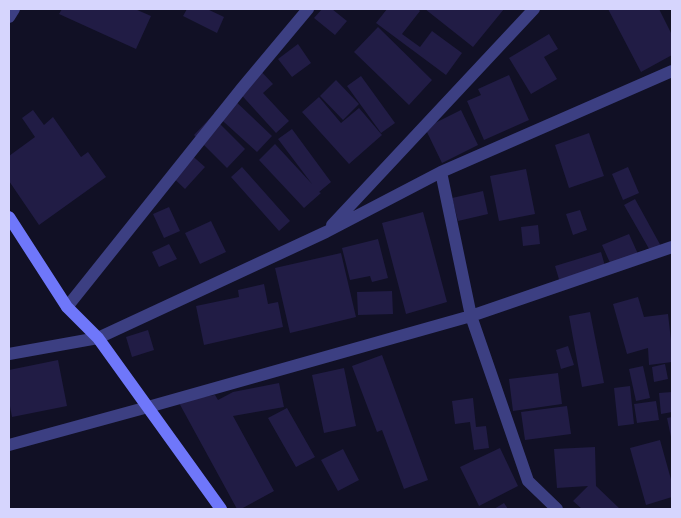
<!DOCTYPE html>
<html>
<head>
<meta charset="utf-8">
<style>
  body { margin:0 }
  #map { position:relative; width:681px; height:518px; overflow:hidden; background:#111025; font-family:Raleway,sans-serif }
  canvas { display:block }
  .frame { position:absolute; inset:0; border:10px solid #d6d5fd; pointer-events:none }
</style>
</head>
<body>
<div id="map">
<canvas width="681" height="518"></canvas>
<div class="frame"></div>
</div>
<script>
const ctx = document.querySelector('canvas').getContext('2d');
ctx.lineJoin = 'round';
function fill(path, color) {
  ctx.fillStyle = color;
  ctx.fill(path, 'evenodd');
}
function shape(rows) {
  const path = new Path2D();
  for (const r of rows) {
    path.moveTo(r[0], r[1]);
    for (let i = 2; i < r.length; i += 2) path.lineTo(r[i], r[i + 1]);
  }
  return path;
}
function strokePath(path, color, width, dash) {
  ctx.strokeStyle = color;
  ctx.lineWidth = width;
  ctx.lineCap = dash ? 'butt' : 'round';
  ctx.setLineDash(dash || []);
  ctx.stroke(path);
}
const building = shape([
  [62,9,135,9,151,16,136,49,59,14],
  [187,9,207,9,224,17,217,33,183,16],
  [322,9,332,9,347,21,335,35,314,18],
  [387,9,418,9,420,11,402,34,420,47,432,31,462,53,446,75,376,23],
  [425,9,504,9,473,47],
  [608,9,659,9,672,35,672,55,641,72],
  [378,27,432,80,409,105,354,52],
  [549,34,558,49,544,57,557,79,531,94,509,58],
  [298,44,311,63,292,77,278,59],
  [258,68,273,84,263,93,289,121,276,133,236,89],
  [509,75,529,120,484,140,467,101,481,95,478,89],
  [361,76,395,123,381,133,347,86],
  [336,80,359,104,343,120,320,96],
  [230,96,272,136,257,152,214,113],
  [319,97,341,123,359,108,382,135,349,164,302,112],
  [33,110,44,125,53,117,81,157,88,152,106,177,39,225,9,181,9,156,35,137,22,118],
  [461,110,478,145,442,163,425,128],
  [212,116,245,149,227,168,194,135],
  [292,129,331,182,319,192,321,193,304,208,259,160,275,144,312,184,278,139],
  [589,133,604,176,569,188,555,145],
  [188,152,205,167,185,189,168,173],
  [242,167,290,221,279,231,231,177],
  [628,167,639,193,623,200,612,174],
  [526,169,535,214,499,221,490,176],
  [483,191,488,214,458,221,452,198],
  [635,199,662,248,652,254,624,205],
  [169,207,180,231,164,238,153,214],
  [580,210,587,230,573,235,566,214],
  [423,212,447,302,406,314,382,223],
  [211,221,226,252,200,264,185,233],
  [538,225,540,244,523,246,521,227],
  [629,234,638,254,611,265,602,245],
  [378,239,388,278,372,282,370,276,350,280,342,248],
  [169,244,177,259,159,267,152,252],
  [601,252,607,273,561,286,555,266],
  [341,253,356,317,290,333,275,268],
  [264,284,268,304,278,302,283,327,204,345,196,306,239,297,238,290],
  [392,291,393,314,358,315,357,292],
  [638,297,644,317,668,314,672,349,672,362,649,365,648,348,627,354,613,304],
  [590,312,604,383,582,387,569,316],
  [148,330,154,350,132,357,126,337],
  [568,346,574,365,561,369,556,350],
  [382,355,428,480,404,489,382,430,377,432,352,366],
  [58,360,67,406,12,417,9,401,9,370],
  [665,364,668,379,654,382,652,367],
  [643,366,650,398,636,401,629,369],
  [344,368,356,426,324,433,312,375],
  [558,373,562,404,513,411,509,379],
  [279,383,284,407,233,416,274,491,241,509,237,509,178,401,215,395,218,400,233,392],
  [630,386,634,424,618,426,614,388],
  [672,392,672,412,661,414,659,393],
  [473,398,476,427,486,426,489,448,474,450,470,422,455,424,452,401],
  [656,401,659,420,637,423,634,404],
  [567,406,571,434,525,440,521,412],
  [287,408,315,457,296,467,268,418],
  [672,417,672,437,671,437,667,418],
  [660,440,672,483,672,497,646,505,630,448],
  [595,447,596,486,620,509,582,509,573,501,588,486,557,488,554,449],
  [500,448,518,486,479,506,460,467],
  [343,449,359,480,338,491,321,460],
  [504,503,508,509,494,509]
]);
const street = shape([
  [9,17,14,9],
  [441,172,471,316,528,481,557,509],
  [332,225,534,9],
  [67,307,242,88,308,9],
  [9,354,98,338,326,232,441,172,672,71],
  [9,445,148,407,471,316,672,247]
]);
const secondary = shape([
  [9,217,67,307,98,338,221,509]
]);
fill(building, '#211c45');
strokePath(street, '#3c3f82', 12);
strokePath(secondary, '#6f77fa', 12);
</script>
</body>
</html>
